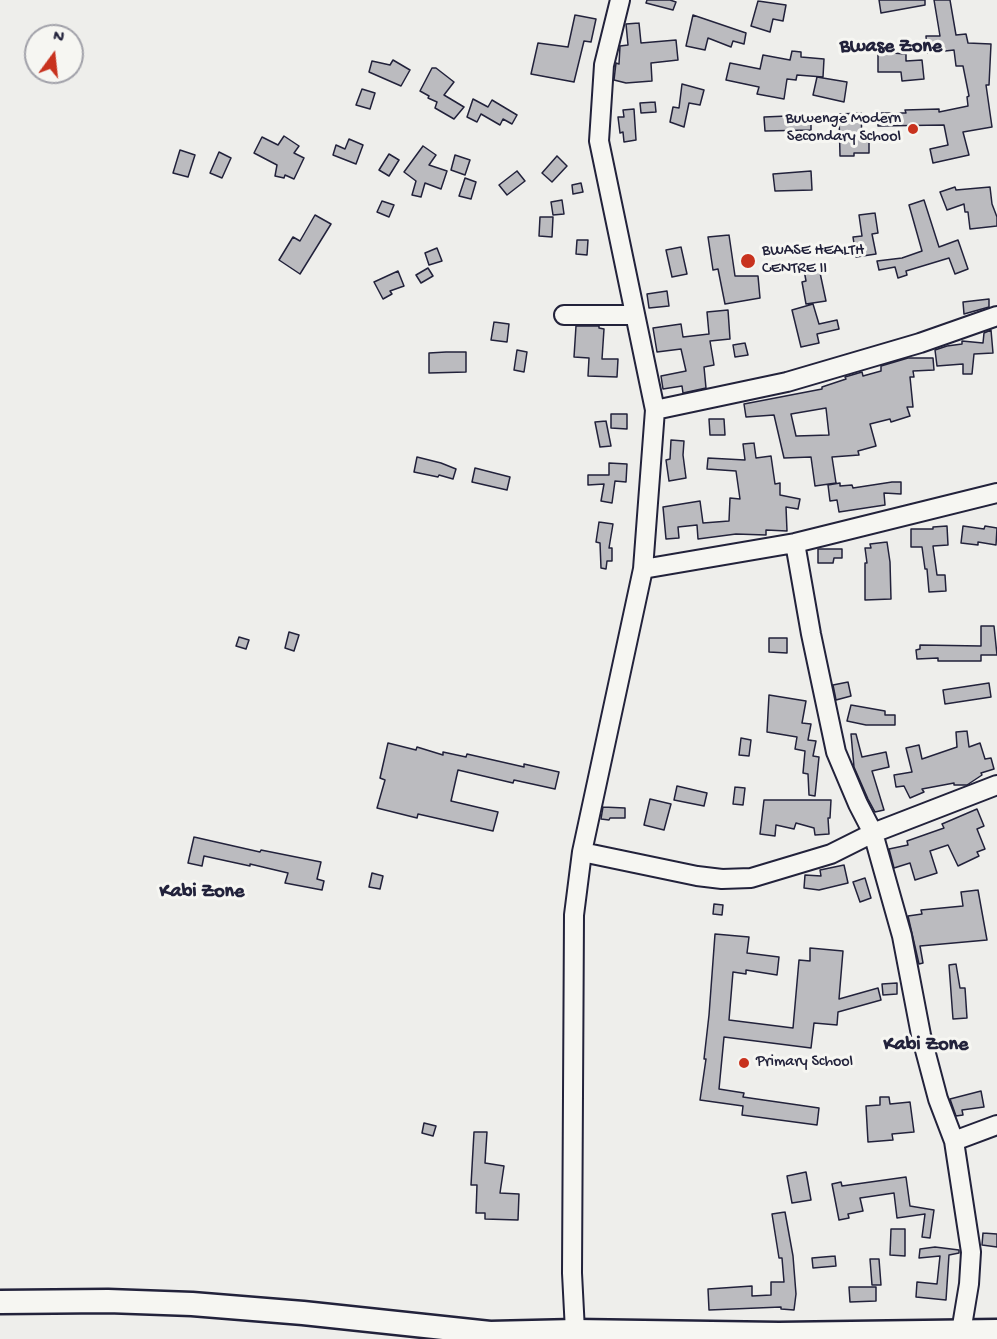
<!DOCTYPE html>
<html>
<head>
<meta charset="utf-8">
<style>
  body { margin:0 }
  #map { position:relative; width:997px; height:1339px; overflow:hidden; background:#eeeeeb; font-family:"Gochi Hand",sans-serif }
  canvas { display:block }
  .north { position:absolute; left:24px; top:24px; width:60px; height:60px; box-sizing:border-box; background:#f6f6f2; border:2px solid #a1a1a9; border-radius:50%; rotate:15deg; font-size:16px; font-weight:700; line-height:24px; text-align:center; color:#22223b }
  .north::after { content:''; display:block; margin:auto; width:21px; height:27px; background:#c8321e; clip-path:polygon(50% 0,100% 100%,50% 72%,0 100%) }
</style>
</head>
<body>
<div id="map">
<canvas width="997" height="1339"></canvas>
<div class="north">N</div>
</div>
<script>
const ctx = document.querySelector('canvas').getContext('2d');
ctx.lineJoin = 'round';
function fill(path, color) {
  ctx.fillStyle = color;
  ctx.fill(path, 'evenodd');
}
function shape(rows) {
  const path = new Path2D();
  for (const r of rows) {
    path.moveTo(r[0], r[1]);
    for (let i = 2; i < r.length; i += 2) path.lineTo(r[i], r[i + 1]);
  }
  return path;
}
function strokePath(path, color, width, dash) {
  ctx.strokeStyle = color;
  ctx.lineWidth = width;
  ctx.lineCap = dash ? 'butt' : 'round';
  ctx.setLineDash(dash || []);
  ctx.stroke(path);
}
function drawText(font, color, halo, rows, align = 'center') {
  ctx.font = font + ' "Gochi Hand",sans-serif';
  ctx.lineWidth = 6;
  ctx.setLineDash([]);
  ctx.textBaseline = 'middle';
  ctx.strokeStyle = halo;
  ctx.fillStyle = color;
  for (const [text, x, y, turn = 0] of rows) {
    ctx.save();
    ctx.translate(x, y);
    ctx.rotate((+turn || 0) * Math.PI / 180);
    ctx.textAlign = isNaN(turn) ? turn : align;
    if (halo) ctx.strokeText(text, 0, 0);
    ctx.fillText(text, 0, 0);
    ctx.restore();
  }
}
const building = shape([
  [647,0,670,0,676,2,673,10,646,3,647,0],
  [879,0,925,0,925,5,881,13,879,0],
  [934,0,950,0,956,35,966,34,968,43,991,44,989,85,986,85,992,127,963,132,969,155,933,163,930,149,948,145,944,125,878,126,878,113,906,113,905,110,939,109,939,112,968,106,967,97,969,96,963,66,956,66,954,50,927,53,926,36,940,36,934,0],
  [758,1,786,5,783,21,773,19,770,32,751,26,758,1],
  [575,15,596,19,591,42,584,41,574,82,531,74,538,43,568,47,575,15],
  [693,15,746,33,744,44,733,41,731,47,708,38,705,50,686,46,693,15],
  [639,23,641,43,676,40,678,60,651,63,652,81,626,83,614,80,616,63,619,64,620,46,628,45,626,24,639,23],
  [792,51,801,52,801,57,824,59,823,77,797,75,796,80,787,79,784,99,757,94,759,87,726,80,730,63,760,69,763,55,790,60,792,51],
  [878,52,906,54,906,61,922,60,924,79,902,81,901,72,878,72,878,52],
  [393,60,410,70,401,86,369,72,372,61,390,65,393,60],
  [432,68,436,68,454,82,444,95,464,107,454,119,435,108,437,102,428,98,429,96,420,91,432,68],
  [817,77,847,82,844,102,813,95,817,77],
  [682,84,704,90,700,105,689,103,684,127,670,122,673,107,679,108,682,84],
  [362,89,375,93,370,109,356,105,362,89],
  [473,99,488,107,492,100,517,115,512,124,503,119,500,125,481,114,477,122,467,117,473,99],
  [655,102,656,112,641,113,640,103,655,102],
  [634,109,636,140,624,142,623,132,620,133,618,117,624,117,623,110,634,109],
  [861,113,862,139,869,139,869,153,854,153,854,156,840,156,839,114,861,113],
  [811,115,811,130,765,131,764,117,811,115],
  [284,136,299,146,294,153,304,158,294,179,285,175,284,178,275,176,277,165,254,153,262,137,278,145,284,136],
  [349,139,363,145,356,164,333,155,336,145,345,149,349,139],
  [423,146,436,155,429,165,447,171,441,189,425,183,421,197,412,195,416,181,404,172,423,146],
  [180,150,195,155,188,177,173,173,180,150],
  [219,152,231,158,222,178,210,173,219,152],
  [389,154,399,160,389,176,379,170,389,154],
  [455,155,470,160,465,175,451,170,455,155],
  [557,156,567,166,552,182,542,173,557,156],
  [517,171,525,181,507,195,499,185,517,171],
  [811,171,812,190,775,191,773,174,811,171],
  [465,178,476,182,471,199,459,196,465,178],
  [581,183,583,192,573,194,572,185,581,183],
  [955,187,956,190,990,187,992,204,997,217,997,226,970,229,968,212,965,212,964,204,947,210,940,192,955,187],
  [562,200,564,214,553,215,551,202,562,200],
  [924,200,939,247,958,240,968,269,955,274,949,258,906,271,907,275,898,278,895,267,879,270,877,261,902,258,922,251,909,205,924,200],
  [382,201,394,205,389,217,377,212,382,201],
  [875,213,878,233,872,234,876,254,856,257,853,237,862,236,859,215,875,213],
  [315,215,331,224,300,274,279,260,293,237,300,241,315,215],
  [540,217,553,217,552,237,539,236,540,217],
  [729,235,735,276,758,276,760,298,725,304,718,269,713,270,708,237,729,235],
  [577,240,588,240,587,255,576,254,577,240],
  [681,247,687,274,672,277,666,250,681,247],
  [437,248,442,261,429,265,425,253,437,248],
  [428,268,433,276,421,283,416,275,428,268],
  [819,268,826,301,806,304,802,282,806,281,804,270,819,268],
  [398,271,404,286,390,291,392,294,383,299,374,282,398,271],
  [667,291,669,306,649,308,647,294,667,291],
  [989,299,989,307,964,314,963,302,989,299],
  [813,304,819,324,837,320,839,329,817,334,819,343,801,347,792,310,813,304],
  [728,310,730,339,710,341,714,365,704,367,706,388,683,393,682,386,663,389,661,376,686,371,681,349,657,352,653,328,681,324,683,337,709,334,707,312,728,310],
  [494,322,509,324,507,342,491,340,494,322],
  [576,326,599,326,599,328,604,329,602,359,618,359,617,377,588,376,589,358,574,357,576,326],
  [991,330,993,353,974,354,972,374,963,374,963,364,937,366,935,350,947,346,962,344,962,341,983,343,984,333,991,330],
  [745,343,748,355,735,357,733,345,745,343],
  [517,350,527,352,524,372,514,370,517,350],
  [446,352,466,352,466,372,429,373,429,353,446,352],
  [908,358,933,358,934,370,913,371,914,377,910,377,913,407,907,407,910,416,891,422,890,419,870,424,876,446,858,451,859,455,832,457,836,483,815,486,811,457,784,458,774,415,746,417,744,404,822,389,822,387,846,379,845,377,862,372,863,376,881,371,881,366,908,358],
  [826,408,829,435,796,436,791,414,826,408],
  [611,414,627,414,627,429,611,428,611,414],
  [709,419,724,419,725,435,710,435,709,419],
  [606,421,611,446,600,447,595,422,606,421],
  [671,440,684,441,683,455,686,478,669,481,666,460,670,459,671,440],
  [754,443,756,458,771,456,775,484,780,483,780,495,800,499,798,509,786,507,787,531,766,530,766,535,736,534,698,539,697,525,678,527,679,538,666,539,663,507,700,501,703,523,729,521,730,498,740,499,736,471,707,469,708,458,745,460,743,444,754,443],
  [417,457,441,463,456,469,453,479,439,475,438,477,414,472,417,457],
  [609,463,627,464,626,482,615,481,612,503,601,501,604,484,588,485,588,475,609,475,609,463],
  [475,468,510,477,507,490,472,482,475,468],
  [892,482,901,482,901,494,884,493,885,505,839,512,837,500,830,501,828,485,840,483,840,486,852,485,853,488,892,482],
  [599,522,613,524,609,548,612,548,612,561,607,561,606,569,601,568,600,543,596,542,599,522],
  [947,526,948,545,933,546,937,575,945,575,946,591,929,592,927,569,925,569,922,547,911,547,911,529,933,529,933,527,947,526],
  [963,526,984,529,985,526,997,528,996,545,978,542,978,545,961,543,963,526],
  [887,542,890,562,891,599,865,600,865,563,867,563,865,548,871,548,870,544,887,542],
  [818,549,842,549,842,558,834,558,833,563,818,563,818,549],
  [981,626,994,626,997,655,981,655,981,661,938,661,938,658,917,659,916,650,920,649,920,645,981,646,981,626],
  [289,632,299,635,294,651,285,648,289,632],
  [239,637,249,640,246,649,236,646,239,637],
  [769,638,787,638,787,653,769,652,769,638],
  [848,682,851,696,836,700,833,685,848,682],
  [989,683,991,697,945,704,943,690,989,683],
  [769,695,806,701,802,723,811,724,808,740,816,741,813,756,819,757,815,796,809,795,808,774,803,773,805,751,795,749,797,737,767,732,769,695],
  [851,705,885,711,885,715,895,715,895,725,866,725,847,721,851,705],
  [967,731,969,747,980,743,985,759,991,758,994,769,981,773,982,775,967,785,954,785,954,783,922,789,924,792,910,798,904,786,896,787,894,775,912,772,906,748,919,745,922,759,957,747,956,732,967,731],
  [851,734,856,734,862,757,886,752,889,767,872,771,884,810,875,812,868,799,854,767,851,734],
  [741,738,751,740,749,756,739,755,741,738],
  [388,743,416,750,417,747,443,755,443,752,466,757,467,754,524,767,524,764,559,772,555,789,514,780,513,783,458,770,451,801,498,812,493,831,418,814,417,818,377,808,385,780,380,778,388,743],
  [677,786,707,793,704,806,674,800,677,786],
  [735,787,745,788,743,805,733,804,735,787],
  [650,799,671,804,664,830,644,825,650,799],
  [764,800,831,800,830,818,828,818,829,834,815,835,814,828,796,823,794,829,776,825,775,836,760,834,764,800],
  [603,807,625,808,625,818,610,818,609,820,601,819,603,807],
  [977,809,984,826,977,829,985,849,977,852,979,856,958,866,948,845,930,851,937,873,915,880,910,863,894,868,889,849,908,845,907,841,944,828,942,824,977,809],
  [194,837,260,852,261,850,321,862,317,879,324,881,322,890,285,883,288,873,250,864,250,866,204,856,202,866,188,863,194,837],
  [844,865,848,883,819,890,804,888,805,875,821,876,820,870,844,865],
  [372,873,383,876,380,889,369,887,372,873],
  [865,878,871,898,860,902,853,882,865,878],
  [978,890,987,940,920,946,923,963,919,964,908,916,922,914,921,910,963,906,961,892,978,890],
  [714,904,723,905,722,915,713,914,714,904],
  [715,934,749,937,747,953,779,957,777,975,746,970,746,974,733,972,729,1020,793,1028,799,960,810,961,810,948,843,951,839,999,878,988,881,1000,838,1012,837,1025,814,1023,811,1048,724,1037,719,1089,744,1093,743,1097,819,1108,817,1125,742,1115,743,1106,700,1100,706,1059,704,1059,709,1015,715,934],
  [956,964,960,988,965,988,967,1018,953,1019,949,965,956,964],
  [897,983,897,994,883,995,882,984,897,983],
  [981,1091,984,1107,962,1110,963,1115,956,1116,950,1099,981,1091],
  [880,1097,889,1097,890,1104,910,1102,914,1132,892,1134,893,1140,868,1142,866,1106,880,1105,880,1097],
  [424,1123,436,1126,433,1136,422,1133,424,1123],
  [474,1132,487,1132,485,1163,504,1166,500,1193,519,1194,518,1220,485,1219,485,1213,476,1213,477,1185,471,1185,474,1132],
  [806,1172,811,1200,792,1203,787,1176,806,1172],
  [906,1177,910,1206,934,1210,930,1238,922,1237,925,1214,897,1218,894,1193,860,1198,863,1211,848,1214,849,1218,839,1220,832,1184,841,1182,842,1186,906,1177],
  [785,1212,793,1256,796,1294,794,1310,781,1309,781,1307,709,1310,708,1289,752,1286,752,1296,771,1295,771,1282,784,1282,782,1258,779,1258,772,1214,785,1212],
  [891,1229,905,1229,905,1256,890,1255,891,1229],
  [983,1233,997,1234,997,1247,982,1245,983,1233],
  [935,1247,959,1250,959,1253,949,1255,946,1300,916,1297,917,1282,937,1284,940,1256,919,1258,920,1249,935,1247],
  [835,1256,836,1266,813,1268,812,1258,835,1256],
  [870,1259,879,1259,881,1285,872,1285,870,1259],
  [849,1287,876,1287,876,1301,850,1302,849,1287]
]);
const minor = shape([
  [564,315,635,315],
  [655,410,787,382,920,343,997,316],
  [795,543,811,634,836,752,858,804,873,833,902,936,921,1035,938,1099,954,1141,971,1252,969,1284,961,1332],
  [643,569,795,543,997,493],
  [582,852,697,876,722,879,751,878,831,854,873,833,997,785],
  [954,1141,997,1125],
  [580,1339,575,1331,572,1273,574,915,582,852,643,569,655,410,599,141,604,65,620,0]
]);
const major = shape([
  [0,1302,108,1301,192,1304,303,1313,490,1333,575,1331,779,1334,997,1331]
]);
const markers = [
  [913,129,6,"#c8321e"],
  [748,261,8,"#c8321e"],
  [744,1063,6,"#c8321e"]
];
const poiNames = [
  ["Buwenge Modern",901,120,"right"],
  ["Secondary School",901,138,"right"],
  ["BWASE HEALTH",762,252],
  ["CENTRE II",762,270],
  ["Primary School",756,1063]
];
const quarterNames = [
  ["Bwase Zone",891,48],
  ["Kabi Zone",202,893],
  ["Kabi Zone",926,1046]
];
fill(building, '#bbbbbf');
strokePath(building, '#22223b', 1.5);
strokePath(minor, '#22223b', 22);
strokePath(major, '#22223b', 27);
strokePath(minor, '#f6f6f2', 18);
strokePath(major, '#f6f6f2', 22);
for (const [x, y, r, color] of markers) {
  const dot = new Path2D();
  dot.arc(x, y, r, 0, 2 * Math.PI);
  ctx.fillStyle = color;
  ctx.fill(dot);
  strokePath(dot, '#f6f6f2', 2);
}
drawText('16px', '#22223b', '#f6f6f2', poiNames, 'left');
drawText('bold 20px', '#22223b', '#f6f6f2', quarterNames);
</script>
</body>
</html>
